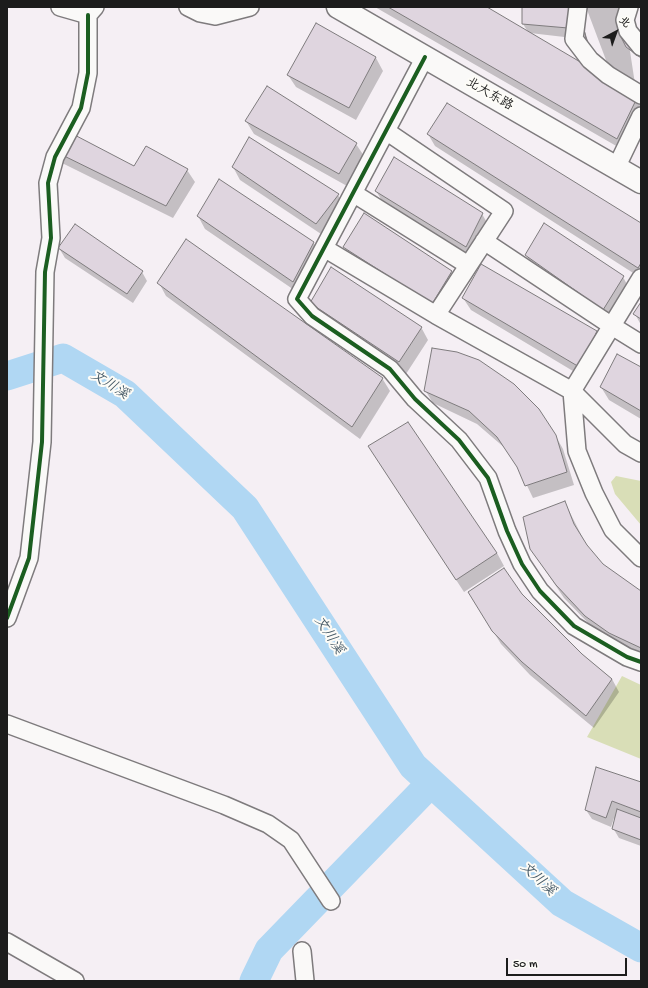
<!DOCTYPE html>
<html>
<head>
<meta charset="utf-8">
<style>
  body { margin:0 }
  #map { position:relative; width:648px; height:988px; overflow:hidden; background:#f5eff4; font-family:"Gochi Hand","LXGW WenKai TC",sans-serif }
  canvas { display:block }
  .frame { position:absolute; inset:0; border:8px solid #1c1c1c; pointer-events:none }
  .north { position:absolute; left:596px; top:12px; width:40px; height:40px; -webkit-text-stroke:3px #fdfcf7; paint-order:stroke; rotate:41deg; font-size:11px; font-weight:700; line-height:16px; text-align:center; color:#1c1c1c }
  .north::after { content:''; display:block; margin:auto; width:14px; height:18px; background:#1c1c1c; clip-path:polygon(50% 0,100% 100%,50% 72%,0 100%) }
  .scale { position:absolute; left:506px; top:958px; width:121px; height:18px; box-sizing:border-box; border:2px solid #1c1c1c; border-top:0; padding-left:5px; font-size:12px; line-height:14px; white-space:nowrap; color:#1c1c1c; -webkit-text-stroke:3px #fdfcf7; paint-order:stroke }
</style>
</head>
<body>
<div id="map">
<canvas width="648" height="988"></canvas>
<div class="frame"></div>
<div class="north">北</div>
<div class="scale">50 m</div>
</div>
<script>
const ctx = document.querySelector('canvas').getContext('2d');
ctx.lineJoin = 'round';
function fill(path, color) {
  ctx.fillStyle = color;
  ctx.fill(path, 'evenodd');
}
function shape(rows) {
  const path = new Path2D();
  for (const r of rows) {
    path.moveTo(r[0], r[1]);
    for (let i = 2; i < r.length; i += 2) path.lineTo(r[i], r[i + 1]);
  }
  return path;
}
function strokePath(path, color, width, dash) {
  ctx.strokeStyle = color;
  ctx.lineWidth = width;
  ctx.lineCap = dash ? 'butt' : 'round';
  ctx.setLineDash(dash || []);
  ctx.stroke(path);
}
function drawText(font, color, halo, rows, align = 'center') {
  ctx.font = font + ' "Gochi Hand","LXGW WenKai TC",sans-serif';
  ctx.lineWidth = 4;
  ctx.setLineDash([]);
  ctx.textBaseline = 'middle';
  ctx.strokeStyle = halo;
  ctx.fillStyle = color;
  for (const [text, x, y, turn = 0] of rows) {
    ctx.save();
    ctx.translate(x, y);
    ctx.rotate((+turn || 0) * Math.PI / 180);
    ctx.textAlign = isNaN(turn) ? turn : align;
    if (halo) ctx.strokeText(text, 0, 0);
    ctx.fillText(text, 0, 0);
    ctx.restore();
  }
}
const green = shape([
  [616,476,641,481,641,525,615,494,611,482],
  [622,676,641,685,641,759,587,737]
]);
const shadow = shape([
  [375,7,485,7,528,32,523,24,523,7,573,7,573,38,530,33,615,84,586,7,638,7,636,8,626,25,637,97,641,104,641,117,625,151],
  [316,24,376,58,383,71,356,120,296,87,288,75],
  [246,121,356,144,364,156,347,186,254,134],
  [428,134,641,224,641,278,435,146],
  [55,151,134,167,187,170,195,182,173,218,62,163],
  [233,167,338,195,345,208,324,236,240,180],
  [376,191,482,214,489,226,473,259,384,204],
  [198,216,313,242,321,255,300,294,205,229],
  [344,247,451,272,458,284,439,316,351,260],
  [59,248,142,272,147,281,133,303,65,258],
  [526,255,623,277,630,290,610,322,533,268],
  [159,283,382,378,390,391,360,439,166,296],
  [463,298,597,332,604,344,588,380,471,310],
  [311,303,421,327,428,340,406,374,319,316],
  [641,304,641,325,635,314],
  [641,368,641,419,609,400,601,387],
  [425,390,555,435,563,449,574,485,533,498,520,471,506,449,477,424,433,403],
  [377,459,497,553,504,566,464,592],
  [565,503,587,546,602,565,641,592,641,656,593,628,564,598,531,549],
  [521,594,582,654,612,679,619,692,594,728,530,675,501,644,477,605],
  [641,783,641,846,619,838,613,828,616,819,614,818,611,827,592,819,586,810]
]);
const river = shape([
  [7,376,63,358,125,394,245,508,413,766,562,903,641,948],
  [254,981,269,950,431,783]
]);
const building = shape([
  [388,7,487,7,638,96,617,139,388,7],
  [522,7,570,7,568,28,522,24,522,7],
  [585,7,621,7,617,18,619,33,626,47,641,58,641,91,617,78,587,45,583,23,585,7],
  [587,7,619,7,620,20,641,54,641,85,602,61,588,43,583,27,587,7],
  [316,23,376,57,349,108,287,75,316,23],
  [267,86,357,143,339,174,245,121,267,86],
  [447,103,641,223,641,263,638,268,427,134,447,103],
  [67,131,134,166,146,146,188,169,166,206,54,151,67,131],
  [249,137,339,194,316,224,232,167,249,137],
  [394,157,483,213,466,247,375,191,394,157],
  [219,179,314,242,293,282,197,216,219,179],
  [364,213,452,271,432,304,343,247,364,213],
  [544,223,624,276,603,310,525,255,544,223],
  [75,224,143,271,127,294,58,248,75,224],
  [186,239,383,378,352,427,157,283,186,239],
  [481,264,597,331,581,368,462,298,481,264],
  [331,267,422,327,399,362,310,303,331,267],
  [641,302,641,319,633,314,641,302],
  [432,348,457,352,479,360,514,384,539,409,556,435,567,472,525,486,517,467,497,437,469,411,424,391,432,348],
  [617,354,641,367,641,411,600,387,617,354],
  [408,422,497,553,456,580,368,446,408,422],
  [565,501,574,524,587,545,603,564,641,591,641,648,609,633,585,616,556,585,530,549,523,517,565,501],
  [504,568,522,594,582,654,612,679,586,716,522,662,492,631,468,592,504,568],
  [596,767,641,782,641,812,612,801,606,818,585,810,596,767],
  [617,809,641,818,641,840,612,829,617,809]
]);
const minor = shape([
  [60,7,88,15,95,7],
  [188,7,200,13,215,16,250,7],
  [578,7,574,39,590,60,608,75,641,95],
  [629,7,625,20,628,31,641,47],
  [425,57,297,299,312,316,390,369,415,399,459,440,488,478,507,531,522,564,540,591,574,626,627,657,641,662],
  [386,131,504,211,436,315],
  [616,168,641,116],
  [353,193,468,265],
  [484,241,612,326,641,344],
  [324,248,436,315,572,391,577,451,594,493,613,530,641,558],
  [641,278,572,391,625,444,641,453],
  [7,618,29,558,42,442,45,272,51,238,48,183,55,157,81,108,88,73,88,15],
  [7,724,224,805,268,824,291,840,331,901],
  [7,942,75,981],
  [302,951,305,981]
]);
const major = shape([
  [338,7,641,182]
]);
const cycleway = shape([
  [425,57,297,299,312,316,390,369,415,399,459,440,488,478,507,531,522,564,540,591,574,626,627,657,641,662],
  [7,618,29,558,42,442,45,272,51,238,48,183,55,157,81,108,88,73,88,15]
]);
const streetNames = [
  ["北大东路",489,95,30]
];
const waterNames = [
  ["文川溪",109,386,32],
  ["文川溪",328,636,57],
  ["文川溪",537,880,43]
];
fill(green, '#d9deb7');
fill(shadow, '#0003');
strokePath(river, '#b0d7f3', 29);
fill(building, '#dfd5df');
strokePath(building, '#7e7b7d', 1);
strokePath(minor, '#7e7b7d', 20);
strokePath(major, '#7e7b7d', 25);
strokePath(minor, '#faf9f8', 17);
strokePath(major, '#faf9f8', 22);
strokePath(cycleway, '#1b5e20', 4);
drawText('13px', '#1c1c1c', '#fdfcf7', streetNames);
drawText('italic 14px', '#465a67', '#fdfcf7', waterNames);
</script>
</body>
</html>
